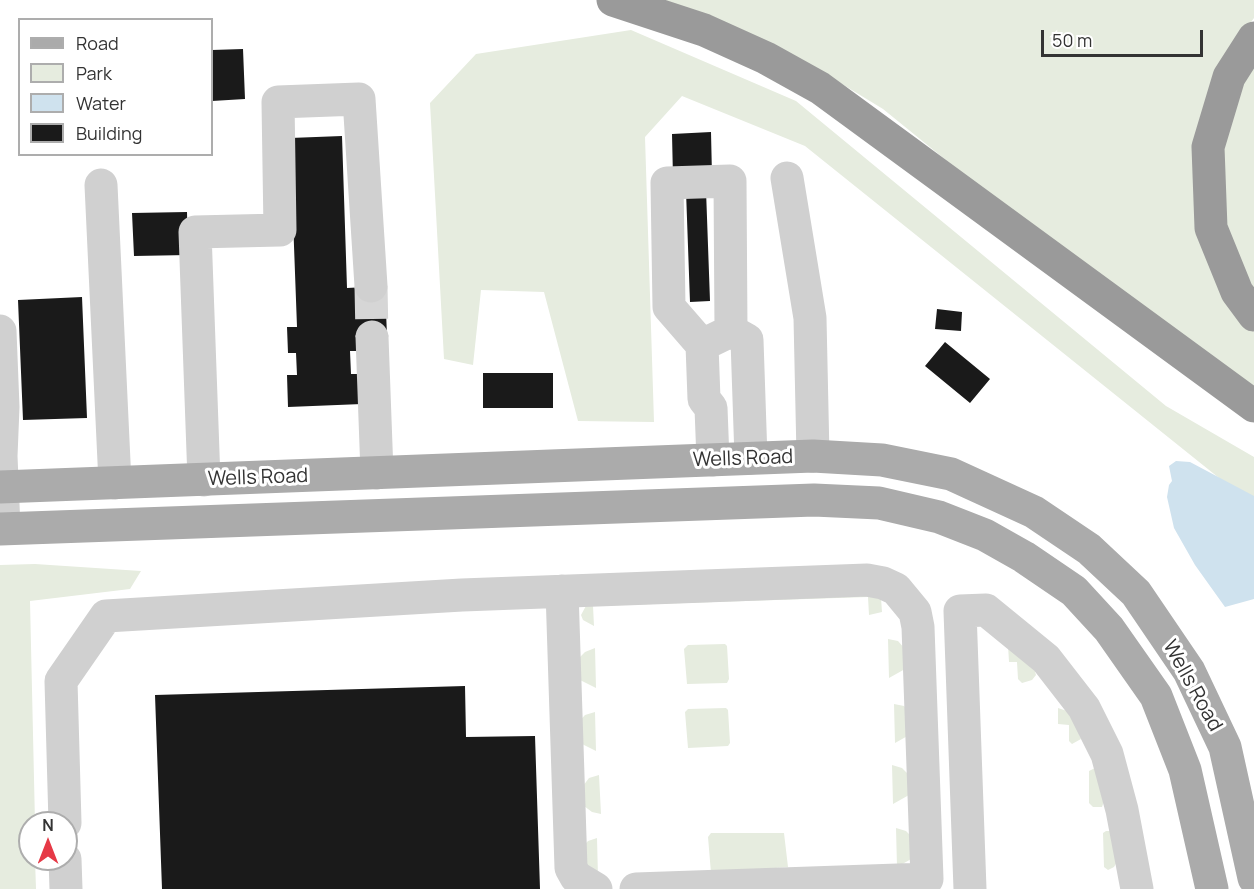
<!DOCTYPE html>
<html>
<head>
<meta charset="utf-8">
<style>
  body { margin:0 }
  #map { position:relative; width:1254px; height:889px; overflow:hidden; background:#fff; font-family:Manrope,sans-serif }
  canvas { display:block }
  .legend { position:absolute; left:18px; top:18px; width:195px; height:138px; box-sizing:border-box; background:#fff; border:2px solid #adadad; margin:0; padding:8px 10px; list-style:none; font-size:18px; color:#333 }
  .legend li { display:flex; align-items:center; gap:12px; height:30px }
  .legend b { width:30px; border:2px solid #adadad }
  .north { position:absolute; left:18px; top:811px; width:60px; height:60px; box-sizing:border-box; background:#fff; border:2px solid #adadad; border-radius:50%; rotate:0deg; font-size:16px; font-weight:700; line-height:24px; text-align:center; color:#333 }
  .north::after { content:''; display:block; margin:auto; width:21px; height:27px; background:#e63946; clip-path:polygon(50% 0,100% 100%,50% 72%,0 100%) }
  .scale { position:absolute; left:1041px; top:30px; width:162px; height:27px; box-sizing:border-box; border:3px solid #333; border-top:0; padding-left:8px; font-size:18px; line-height:21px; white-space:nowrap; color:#333; -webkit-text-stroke:4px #fff; paint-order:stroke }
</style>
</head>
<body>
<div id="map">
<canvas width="1254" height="889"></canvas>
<ul class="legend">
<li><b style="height:8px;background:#ababab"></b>Road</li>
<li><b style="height:16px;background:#e6ecdf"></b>Park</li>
<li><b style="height:16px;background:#cfe2ee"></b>Water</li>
<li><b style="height:16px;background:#1a1a1a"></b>Building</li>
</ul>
<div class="north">N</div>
<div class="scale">50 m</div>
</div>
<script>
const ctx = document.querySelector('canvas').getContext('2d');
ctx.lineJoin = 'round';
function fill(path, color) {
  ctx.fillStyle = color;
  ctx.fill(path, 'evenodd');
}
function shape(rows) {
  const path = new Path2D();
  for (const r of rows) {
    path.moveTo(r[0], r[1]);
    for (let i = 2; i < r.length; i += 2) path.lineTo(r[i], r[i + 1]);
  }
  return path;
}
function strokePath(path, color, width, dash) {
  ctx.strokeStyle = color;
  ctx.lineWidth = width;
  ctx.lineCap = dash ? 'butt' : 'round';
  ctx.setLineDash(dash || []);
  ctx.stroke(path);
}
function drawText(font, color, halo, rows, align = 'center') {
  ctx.font = font + ' Manrope,sans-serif';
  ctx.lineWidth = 6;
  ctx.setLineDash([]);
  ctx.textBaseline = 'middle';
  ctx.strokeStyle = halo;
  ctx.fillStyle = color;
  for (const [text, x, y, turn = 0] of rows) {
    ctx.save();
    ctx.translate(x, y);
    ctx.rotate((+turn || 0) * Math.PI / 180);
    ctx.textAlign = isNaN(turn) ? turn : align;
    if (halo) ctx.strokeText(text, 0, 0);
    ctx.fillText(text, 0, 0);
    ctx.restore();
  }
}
const green = shape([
  [658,0,1254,0,1254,18,1245,30,1204,123,1246,322,1254,332,1254,397,1085,273,883,109,819,70],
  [631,30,796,101,1166,406,1254,457,1254,506,805,146,682,96,645,137,654,422,578,421,544,292,481,290,473,365,444,359,430,103,476,54],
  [1254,54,1254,289,1230,241,1224,213,1219,152],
  [35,564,141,571,130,589,30,601,35,823,30,823,30,859,35,859,36,889,0,889,0,565],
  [869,592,881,598,882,612,869,615,868,597,593,606,594,626,583,620,581,615,587,604],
  [888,639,898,641,905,649,905,669,889,678],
  [725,644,727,646,729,679,727,683,687,684,684,649,688,645],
  [1008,645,1034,668,1036,675,1032,680,1022,683,1018,679,1017,662,1009,662],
  [595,648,596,688,580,680,578,659,585,652],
  [894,704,904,706,911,713,911,734,895,743],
  [726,708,728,710,730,743,728,746,688,748,685,712,688,709],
  [1058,708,1070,712,1081,739,1072,744,1069,741,1069,725,1058,724],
  [595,712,596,751,580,743,578,723,585,715],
  [892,765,902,768,909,775,909,795,893,804],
  [1095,768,1104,801,1102,807,1093,807,1089,803,1089,771],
  [599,775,601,814,592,812,584,806,583,786,589,778],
  [896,828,906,831,913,838,913,858,897,867],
  [1106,831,1110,831,1118,860,1114,867,1108,870,1104,867,1103,833],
  [711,833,784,833,788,867,711,873,708,837],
  [597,838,598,877,589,875,581,849,588,841]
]);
const water = shape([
  [1176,461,1190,462,1254,496,1254,599,1225,607,1195,565,1174,528,1167,497,1169,485,1172,481,1169,466]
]);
const building = shape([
  [243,49,245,99,212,101,212,50],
  [711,132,712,176,673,178,672,134],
  [342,136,347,288,385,286,387,336,362,351,350,351,351,374,361,374,362,404,288,407,287,375,297,375,296,353,288,353,287,327,297,327,290,138],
  [706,190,710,301,690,302,686,191],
  [187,212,188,255,134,256,132,213],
  [82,297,87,418,23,420,18,300],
  [937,309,962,312,961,331,935,329],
  [945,342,990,379,970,403,925,366],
  [483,373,553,373,553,408,483,408],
  [465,686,466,737,535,736,540,889,162,889,155,695]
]);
const minorTunnel = shape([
  [371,286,372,337]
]);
const minor = shape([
  [787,178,810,318,813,456],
  [101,185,115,483],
  [0,331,3,407,1,456,4,528],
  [731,331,747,340,751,458],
  [372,337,377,473],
  [702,345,731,331,730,181,667,183,669,307,702,345,704,399,711,408,713,460],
  [204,480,195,232,280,230,278,102,359,99,371,286],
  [562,591,571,868,576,877,596,889],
  [65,823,61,681,106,616,462,595,867,580,883,583,896,589,915,612,918,627,927,879,636,889],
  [65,859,66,889],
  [970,889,960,611,986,610,1046,659,1084,708,1107,754,1122,810,1137,889]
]);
const major = shape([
  [0,487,813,456,882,460,951,474,1034,512,1089,549,1136,593,1189,671,1225,747,1254,878],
  [0,529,814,500,879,503,939,517,985,535,1024,557,1074,591,1109,629,1156,696,1185,770,1212,889]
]);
const highway = shape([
  [613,0,704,30,766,58,820,88,1254,406],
  [1254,38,1229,77,1208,147,1211,228,1237,292,1254,315]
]);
const streetNames = [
  ["Wells Road",743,459,-2],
  ["Wells Road",258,478,-2],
  ["Wells Road",1192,686,61]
];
fill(green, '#e6ecdf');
fill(water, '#cfe2ee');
fill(building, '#1a1a1a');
strokePath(minorTunnel, '#d6d6d6', 33, [33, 16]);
strokePath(minor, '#d0d0d0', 33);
strokePath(major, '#ababab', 33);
strokePath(highway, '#9a9a9a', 33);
drawText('20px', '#333', '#fff', streetNames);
</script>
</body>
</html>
